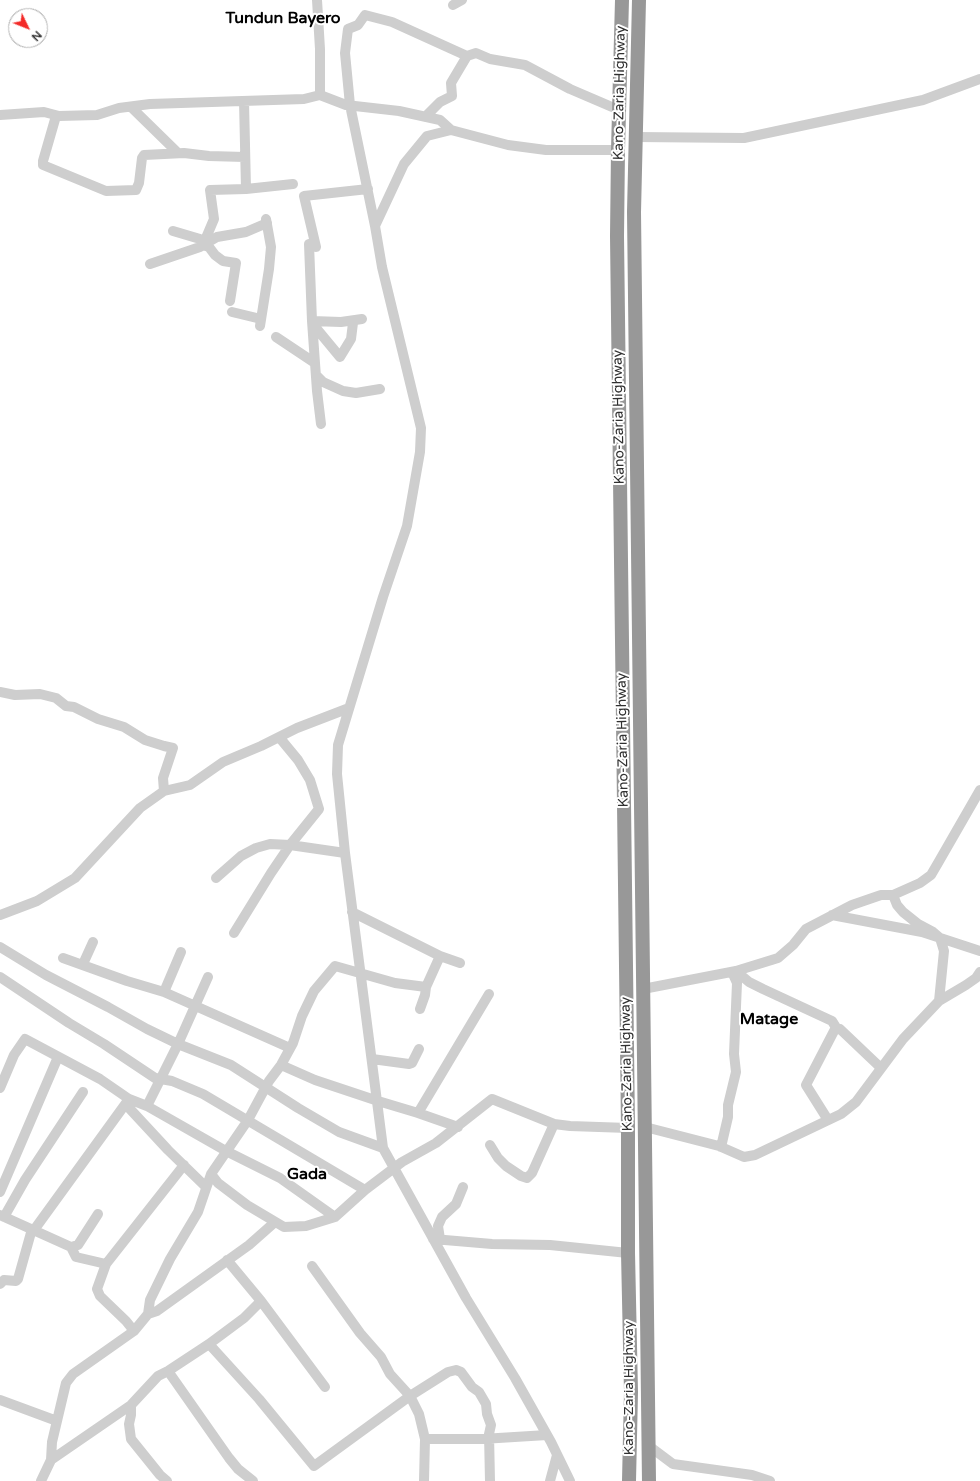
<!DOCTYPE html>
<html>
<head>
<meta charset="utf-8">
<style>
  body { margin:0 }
  #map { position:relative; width:980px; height:1481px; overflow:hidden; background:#fff; font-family:"Varela Round",sans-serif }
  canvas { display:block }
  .north { position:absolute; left:8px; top:8px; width:40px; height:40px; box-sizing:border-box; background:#fff; border:1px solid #adadad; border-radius:50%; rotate:133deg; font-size:11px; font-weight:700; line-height:16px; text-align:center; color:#313131 }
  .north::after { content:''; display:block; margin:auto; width:14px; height:18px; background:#f32a28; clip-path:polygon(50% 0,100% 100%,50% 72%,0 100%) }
</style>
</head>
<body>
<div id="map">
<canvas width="980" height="1481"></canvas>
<div class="north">N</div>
</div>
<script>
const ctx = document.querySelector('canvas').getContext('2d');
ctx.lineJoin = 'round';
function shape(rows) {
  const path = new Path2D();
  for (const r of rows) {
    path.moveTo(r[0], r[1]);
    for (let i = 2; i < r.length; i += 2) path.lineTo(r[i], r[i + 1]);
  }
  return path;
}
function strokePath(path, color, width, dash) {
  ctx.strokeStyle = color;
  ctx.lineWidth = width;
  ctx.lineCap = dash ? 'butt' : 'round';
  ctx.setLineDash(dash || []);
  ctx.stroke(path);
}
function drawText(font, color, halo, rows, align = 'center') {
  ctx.font = font + ' "Varela Round",sans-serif';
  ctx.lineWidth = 4;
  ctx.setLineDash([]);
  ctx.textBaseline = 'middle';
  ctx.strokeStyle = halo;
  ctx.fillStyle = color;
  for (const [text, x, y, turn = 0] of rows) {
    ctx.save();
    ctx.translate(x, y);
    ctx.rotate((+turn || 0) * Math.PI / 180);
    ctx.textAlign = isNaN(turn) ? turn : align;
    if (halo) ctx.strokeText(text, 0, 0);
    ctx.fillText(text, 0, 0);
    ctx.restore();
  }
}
const minor = shape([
  [317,0,320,49,320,95],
  [453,5,462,0],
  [244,101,246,189,293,184],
  [131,107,178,153],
  [0,115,44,112,59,116,97,115,119,108,150,104,304,99,320,95,346,105,399,111,440,120,451,130],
  [56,116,43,161,43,165,106,191,136,190,139,183,142,158,144,155,184,153,209,156,245,157],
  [425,117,440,102,452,96,451,83,467,56,476,53,490,59,525,65,570,89,619,110],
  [636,137,744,138,923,100,980,79],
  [375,226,350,105,345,53,348,29,358,25,365,15,392,22,467,56],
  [173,231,200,239,203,245,209,247,215,255,223,261,236,263,230,301],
  [309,244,312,321,341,322,362,319],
  [203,245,214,219,210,190,246,189],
  [316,247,304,196,368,189],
  [150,264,200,247,217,237,246,232,267,223],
  [232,312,261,319],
  [312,321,317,391,321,424],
  [313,322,316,328,340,357,351,339,353,323],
  [260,326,269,269,271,247,266,219],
  [276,337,315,363],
  [316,375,323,382,343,391,356,393,380,389],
  [0,692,15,695,40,694,56,698,66,706,74,707,98,719,124,727,145,740,164,746,173,748,163,778,164,791],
  [279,737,298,760,310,780,319,809,290,845,345,853],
  [216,878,241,856,256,848,270,844,290,845,271,873,234,933],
  [893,895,897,905,903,912,918,924,933,932,940,938,944,951,939,1001],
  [352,912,440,956,460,963],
  [0,915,37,901,75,878,140,808,164,791,190,785,223,762,261,746,297,728,349,708],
  [832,915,922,932,980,951],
  [0,947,46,975,108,1007,147,1029,178,1044,231,1065,298,1108,339,1132,383,1148],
  [63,958,127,981,164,992,290,1048],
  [83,964,93,942],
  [736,971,749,982,763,989,832,1021,837,1029],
  [0,977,69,1023,104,1044,155,1078,172,1081,203,1094,365,1190],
  [643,989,736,971,778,958,793,945,806,929,852,905,881,895,893,895,920,883,931,875,938,863,980,790],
  [164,992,181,952],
  [420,1009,425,995,426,987],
  [372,1059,409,1064,412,1063,419,1049],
  [281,1065,315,1080,378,1101,418,1113,458,1127],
  [0,1088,14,1055,25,1039,100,1079,129,1099,147,1106,226,1151,280,1178,335,1217],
  [147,1106,178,1044,208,977],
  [130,1109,168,1150,206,1187],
  [418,1113,489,994],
  [828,1120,806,1085,834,1031,837,1029,840,1029,881,1068],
  [645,1127,719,1146,744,1157,755,1155,841,1114,856,1102,903,1039,939,1001,966,985,976,978,980,972],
  [490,1145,498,1158,506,1166,521,1176,527,1178,532,1173,554,1124],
  [721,1147,728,1117,728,1105,736,1072,734,1054,737,983,732,972],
  [211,1174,218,1183,247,1205,284,1227,306,1226,335,1217,365,1190,402,1162,436,1143,492,1099,554,1124,570,1126,628,1128],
  [0,1192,58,1057],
  [0,1215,71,1247,76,1257,106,1264,184,1165],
  [4,1217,25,1180,83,1092],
  [34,1230,129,1099],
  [433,1239,492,1244,550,1245,628,1253],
  [440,1239,438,1226,442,1217,456,1204,463,1187],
  [71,1247,78,1245,98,1214],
  [227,1260,261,1301,325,1387],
  [106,1264,97,1289,100,1296,126,1321,134,1331],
  [312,1266,360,1333,381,1357,390,1374,410,1396,419,1414,425,1439,424,1481],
  [0,1284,4,1280,16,1281,18,1279,32,1229],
  [148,1314,157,1311,249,1245,275,1222],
  [209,1344,259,1399,314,1466,410,1396,448,1372,456,1370,461,1372,472,1387,479,1392,486,1404,487,1414,491,1425,489,1434,490,1481],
  [168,1371,229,1458,238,1469,253,1481],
  [0,1400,57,1421],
  [131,1405,131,1415,129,1424,131,1439,160,1475,167,1481],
  [425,1439,482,1439,547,1435],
  [649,1446,673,1464,752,1475,770,1481],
  [51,1460,131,1405,158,1376,168,1371,209,1344,244,1318,261,1301],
  [41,1481,51,1460,52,1442,66,1383,73,1374,134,1331,148,1314,150,1300,170,1259,198,1212,211,1174,248,1120,269,1081,281,1065,293,1043,302,1016,314,991,335,966,395,983,426,987,440,956],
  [550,1481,557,1455],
  [570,1481,551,1442,515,1378,466,1298,383,1148,345,853,337,774,338,745,383,597,407,526,420,452,421,428,382,267,375,226,404,164,427,136,451,130,508,145,546,150,618,150]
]);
const highway = shape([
  [622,0,618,150,617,236,628,1128,628,1253,631,1392,629,1481],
  [639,0,634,212,649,1481]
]);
const streetNames = [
  ["Kano-Zaria Highway",620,93,-89],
  ["Kano-Zaria Highway",619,417,-91],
  ["Kano-Zaria Highway",623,740,-91],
  ["Kano-Zaria Highway",627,1064,-91],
  ["Kano-Zaria Highway",629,1388,-90]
];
const quarterNames = [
  ["Tundun Bayero",283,19],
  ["Matage",769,1020],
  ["Gada",307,1175]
];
strokePath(minor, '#cecece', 10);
strokePath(highway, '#989898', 14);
drawText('14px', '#313131', '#fff', streetNames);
drawText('bold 16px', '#000', '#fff', quarterNames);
</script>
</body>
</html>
